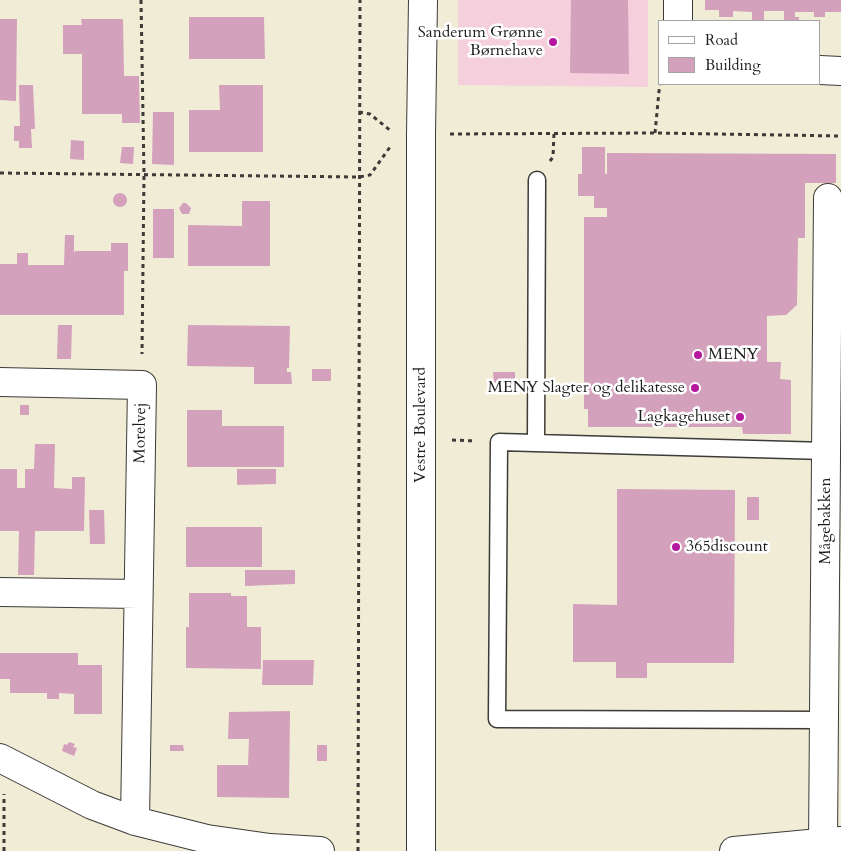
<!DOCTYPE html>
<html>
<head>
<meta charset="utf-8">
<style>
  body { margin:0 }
  #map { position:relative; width:841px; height:851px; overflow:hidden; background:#f1ecd6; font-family:Cardo,serif }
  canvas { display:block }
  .legend { position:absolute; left:658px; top:20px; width:162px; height:65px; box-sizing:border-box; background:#fff; border:1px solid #a4a4a4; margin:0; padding:6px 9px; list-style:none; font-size:15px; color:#1c1c1c }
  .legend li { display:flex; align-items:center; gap:10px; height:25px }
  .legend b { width:25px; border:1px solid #a4a4a4 }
</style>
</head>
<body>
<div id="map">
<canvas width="841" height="851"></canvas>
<ul class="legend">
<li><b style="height:6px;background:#fff"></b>Road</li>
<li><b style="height:14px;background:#d3a1bc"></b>Building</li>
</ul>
</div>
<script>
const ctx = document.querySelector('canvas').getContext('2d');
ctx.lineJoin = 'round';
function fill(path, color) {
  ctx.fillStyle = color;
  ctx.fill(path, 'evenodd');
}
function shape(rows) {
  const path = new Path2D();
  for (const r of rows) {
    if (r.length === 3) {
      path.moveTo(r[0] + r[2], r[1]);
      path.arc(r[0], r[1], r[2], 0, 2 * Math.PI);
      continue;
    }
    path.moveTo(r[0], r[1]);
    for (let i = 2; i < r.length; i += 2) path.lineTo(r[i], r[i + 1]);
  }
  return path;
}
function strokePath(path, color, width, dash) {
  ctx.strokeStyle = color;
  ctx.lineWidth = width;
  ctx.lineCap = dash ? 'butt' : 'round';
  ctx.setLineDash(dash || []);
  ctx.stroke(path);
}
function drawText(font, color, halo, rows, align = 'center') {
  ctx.font = font + ' Cardo,serif';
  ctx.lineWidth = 5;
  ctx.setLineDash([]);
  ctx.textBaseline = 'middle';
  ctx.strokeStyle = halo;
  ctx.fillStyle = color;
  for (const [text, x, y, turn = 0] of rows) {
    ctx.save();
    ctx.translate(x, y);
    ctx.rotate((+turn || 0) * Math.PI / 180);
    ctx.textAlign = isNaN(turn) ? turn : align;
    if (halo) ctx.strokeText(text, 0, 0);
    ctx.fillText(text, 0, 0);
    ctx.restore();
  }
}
const built = shape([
  [458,0,648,0,648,87,458,85]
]);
const building = shape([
  [571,0,628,0,629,74,570,73],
  [705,0,841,0,841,12,825,12,825,17,814,17,814,12,795,12,795,17,799,17,799,21,784,21,784,11,764,11,764,21,752,21,752,12,733,11,733,17,719,17,719,10,705,10],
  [189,17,264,17,265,59,189,59],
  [0,19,17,19,16,101,0,100],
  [81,19,123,19,124,76,139,76,140,123,122,123,122,114,82,114,82,54,63,54,63,25,82,25],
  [19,85,33,85,35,129,31,129,32,148,19,148,19,141,14,141,14,126,20,126],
  [219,85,263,85,263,152,189,152,189,110,220,110],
  [153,112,174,112,174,165,152,164],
  [71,140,84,141,84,160,70,159],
  [122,147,134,147,133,164,120,163],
  [582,147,605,147,605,174,607,174,607,153,836,154,836,183,805,183,805,238,798,238,797,305,786,315,767,316,767,362,781,362,780,379,791,380,791,434,743,434,742,427,588,427,588,409,584,409,584,217,607,217,607,208,594,208,594,196,578,196,578,174,582,174],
  [120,200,7],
  [242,201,270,201,270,266,188,266,188,225,242,226],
  [183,203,186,203,191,208,189,214,182,214,179,208],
  [153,209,174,209,174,258,153,258],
  [65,235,74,235,74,253,75,251,111,251,111,243,128,243,128,271,124,271,124,315,0,315,0,264,17,264,17,253,28,253,28,265,64,265],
  [58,325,72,325,71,359,57,359],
  [188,325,290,326,289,368,287,368,287,372,291,372,292,384,254,384,254,367,187,366],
  [312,369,331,369,331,381,312,381],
  [493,372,515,372,515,385,494,385],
  [20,405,29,405,29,415,20,415],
  [187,410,222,410,222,426,284,426,284,467,187,467],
  [35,444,55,444,54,488,72,489,72,477,85,477,84,531,35,531,34,575,18,575,19,531,0,531,0,469,17,469,17,488,25,488,25,469,34,469],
  [237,469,276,469,276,484,237,485],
  [617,489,735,490,734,663,647,663,647,678,616,678,616,662,573,662,573,604,617,605],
  [747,497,759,497,759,520,747,520],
  [89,510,104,510,105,544,90,544],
  [186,527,262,527,262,567,186,567],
  [245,570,295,570,295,584,245,586],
  [189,593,231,593,231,596,247,596,247,627,261,627,261,669,186,668,186,627,189,627],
  [0,653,78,653,78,665,102,665,102,714,74,714,74,694,59,693,59,699,47,699,47,693,10,693,10,679,0,679],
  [263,660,314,660,313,685,262,685],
  [290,711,289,798,217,797,217,765,248,765,249,739,228,739,229,712],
  [69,742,75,744,73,747,77,748,74,756,62,751,64,744,67,745],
  [170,745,183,745,184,751,170,751],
  [317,745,327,745,327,761,317,761]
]);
const path = shape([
  [141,0,144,174,142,354],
  [359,112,370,114,391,131],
  [655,133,660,81],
  [450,134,655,133,841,136],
  [550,161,553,157,554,133],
  [0,173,359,177,370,175,390,147],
  [452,440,476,441],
  [4,851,4,794],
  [358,851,360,0]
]);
const service = shape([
  [536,443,537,180],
  [824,720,497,719,499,442,826,451]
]);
const minor = shape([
  [678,21,678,0],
  [820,70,841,71],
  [0,382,142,385,135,821],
  [0,592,138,594],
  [0,758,92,805,135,821,207,839,270,848,320,851],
  [823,844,828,198]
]);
const tertiary = shape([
  [421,851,421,135,423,0],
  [734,851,841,841]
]);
const markers = [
  [553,42,5,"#b5179e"],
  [698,355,5,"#b5179e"],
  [695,388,5,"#b5179e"],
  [740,417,5,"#b5179e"],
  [676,547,5,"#b5179e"]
];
const poiNames = [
  ["Sanderum Grønne",543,33],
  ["Børnehave",543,51],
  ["MENY",708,355,"left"],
  ["MENY Slagter og delikatesse",685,388],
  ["Lagkagehuset",730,417],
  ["365discount",686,547,"left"]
];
const streetNames = [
  ["Vestre Boulevard",421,425,-90],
  ["Morelvej",141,433,-89],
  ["Mågebakken",826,521,-90]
];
fill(built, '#f5cfdb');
fill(building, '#d3a1bc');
strokePath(service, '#3c3b38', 19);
strokePath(minor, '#3c3b38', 30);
strokePath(tertiary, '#3c3b38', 30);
strokePath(path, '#3c3b38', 3, [4, 4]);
strokePath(service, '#fff', 16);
strokePath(minor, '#fff', 28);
strokePath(tertiary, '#fff', 28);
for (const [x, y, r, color] of markers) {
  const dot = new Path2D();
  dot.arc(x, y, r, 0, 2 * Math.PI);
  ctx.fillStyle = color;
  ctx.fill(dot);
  strokePath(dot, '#fff', 2);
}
drawText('16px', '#1c1c1c', '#fff', poiNames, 'right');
drawText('16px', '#1c1c1c', '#fff', streetNames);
</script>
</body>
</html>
